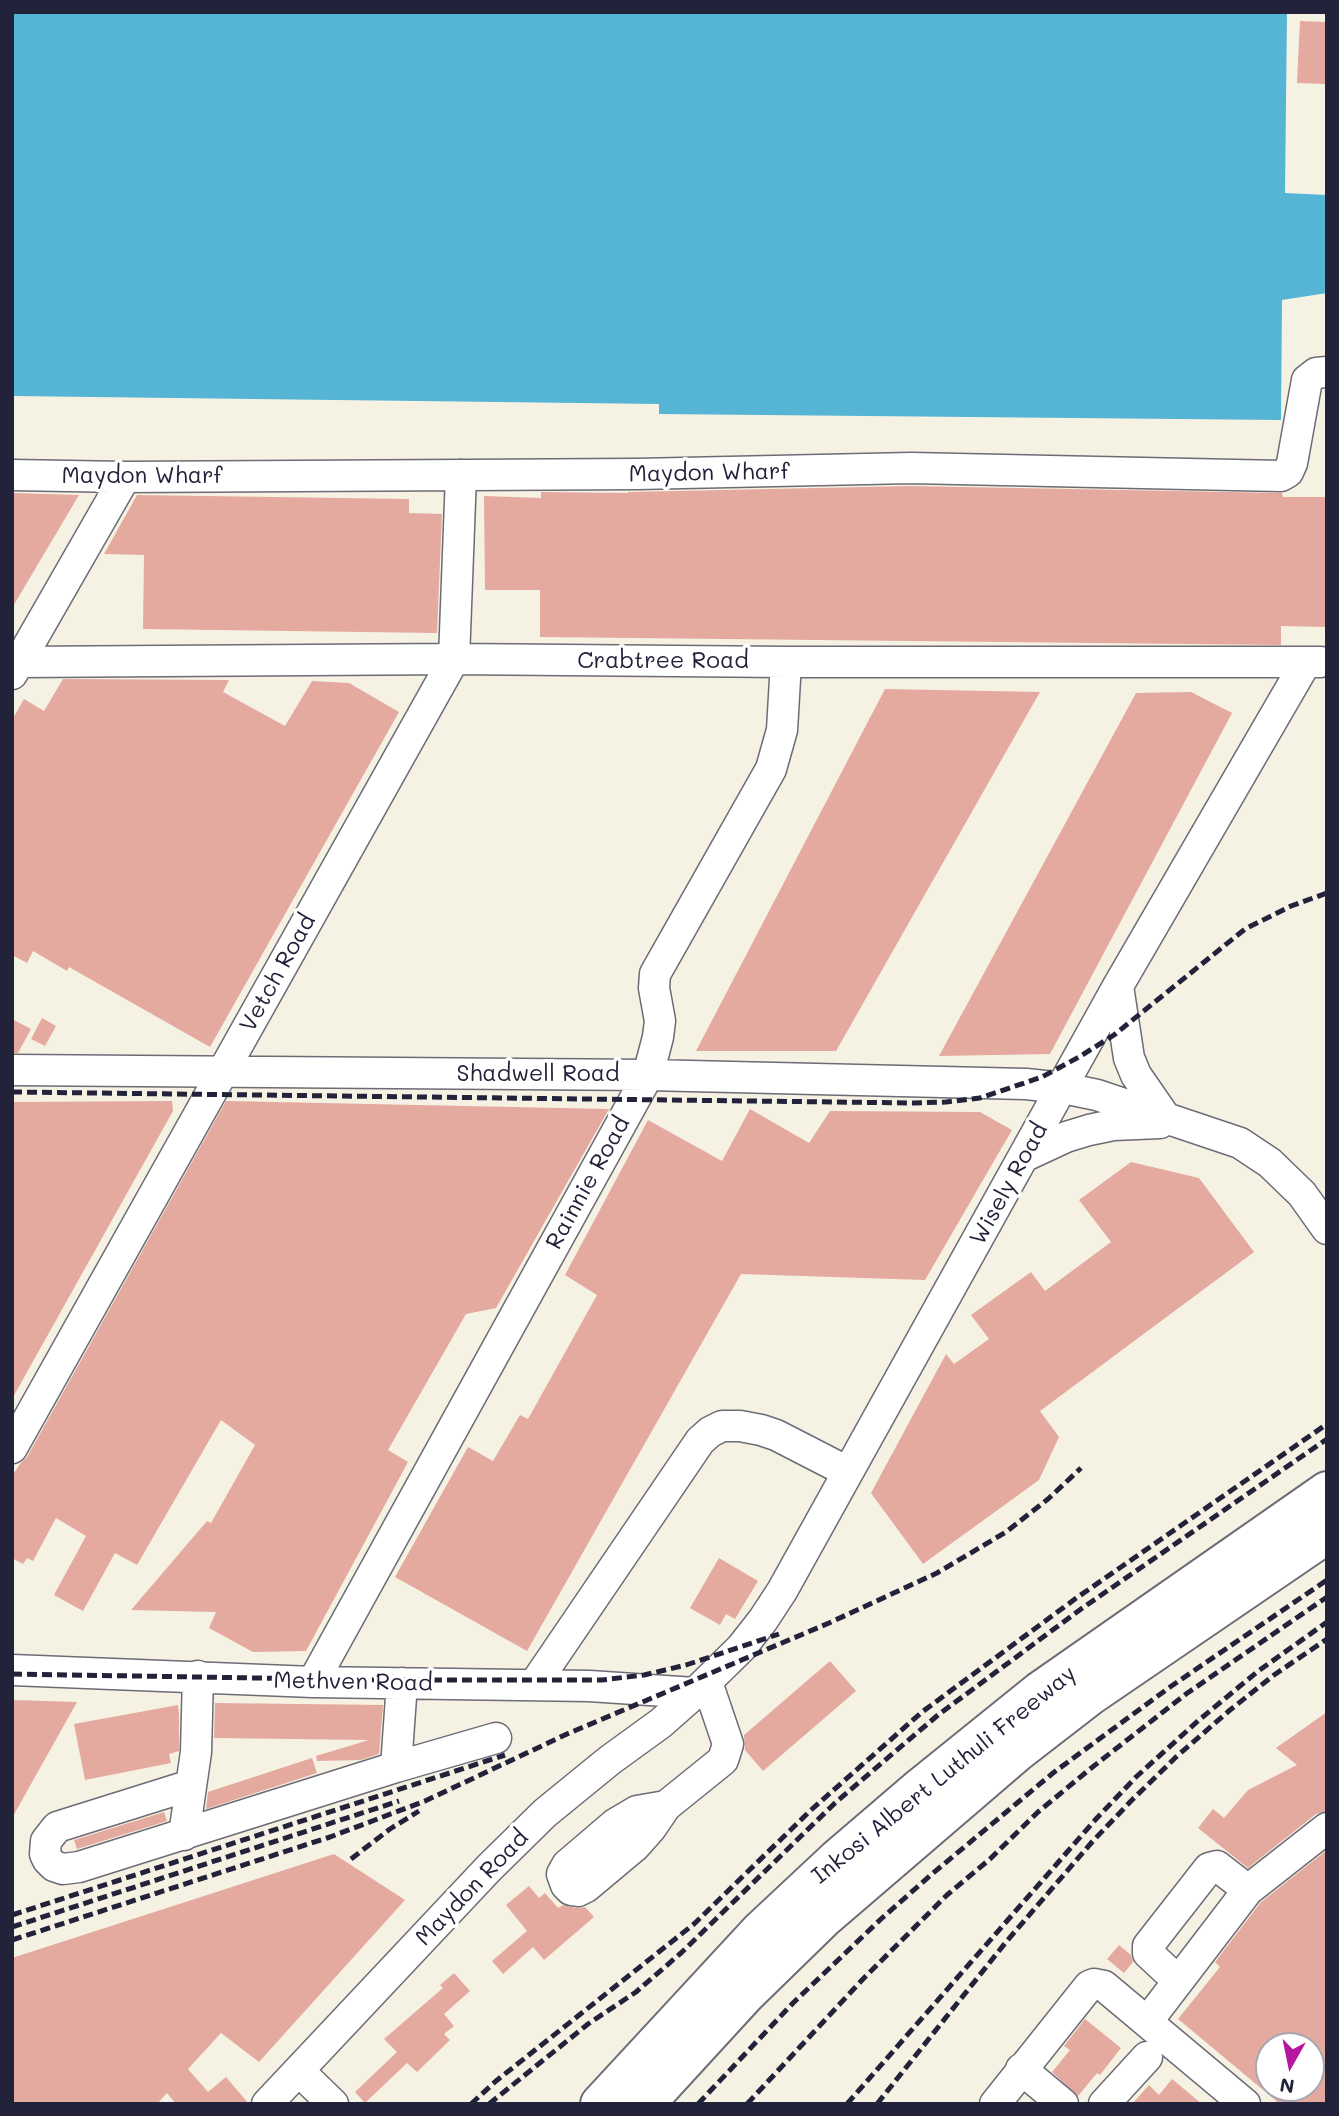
<!DOCTYPE html>
<html>
<head>
<meta charset="utf-8">
<style>
  body { margin:0 }
  #map { position:relative; width:1339px; height:2116px; overflow:hidden; background:#f6f2e3; font-family:Mali,sans-serif }
  canvas { display:block }
  .frame { position:absolute; inset:0; border:14px solid #22223b; pointer-events:none }
  .north { position:absolute; left:1255px; top:2032px; width:70px; height:70px; box-sizing:border-box; background:#fff; border:2px solid #a7a7b1; border-radius:50%; rotate:189deg; font-size:19px; font-weight:700; line-height:28px; text-align:center; color:#22223b }
  .north::after { content:''; display:block; margin:auto; width:24px; height:32px; background:#b5179e; clip-path:polygon(50% 0,100% 100%,50% 72%,0 100%) }
</style>
</head>
<body>
<div id="map">
<canvas width="1339" height="2116"></canvas>
<div class="frame"></div>
<div class="north">N</div>
</div>
<script>
const ctx = document.querySelector('canvas').getContext('2d');
ctx.lineJoin = 'round';
function fill(path, color) {
  ctx.fillStyle = color;
  ctx.fill(path, 'evenodd');
}
function shape(rows) {
  const path = new Path2D();
  for (const r of rows) {
    path.moveTo(r[0], r[1]);
    for (let i = 2; i < r.length; i += 2) path.lineTo(r[i], r[i + 1]);
  }
  return path;
}
function strokePath(path, color, width, dash) {
  ctx.strokeStyle = color;
  ctx.lineWidth = width;
  ctx.lineCap = dash ? 'butt' : 'round';
  ctx.setLineDash(dash || []);
  ctx.stroke(path);
}
function drawText(font, color, halo, rows, align = 'center') {
  ctx.font = font + ' Mali,sans-serif';
  ctx.lineWidth = 7;
  ctx.setLineDash([]);
  ctx.textBaseline = 'middle';
  ctx.strokeStyle = halo;
  ctx.fillStyle = color;
  for (const [text, x, y, turn = 0] of rows) {
    ctx.save();
    ctx.translate(x, y);
    ctx.rotate((+turn || 0) * Math.PI / 180);
    ctx.textAlign = isNaN(turn) ? turn : align;
    if (halo) ctx.strokeText(text, 0, 0);
    ctx.fillText(text, 0, 0);
    ctx.restore();
  }
}
const water = shape([
  [12,12,1287,12,1285,193,1327,195,1327,293,1282,300,1281,420,659,414,659,404,12,396]
]);
const building = shape([
  [1300,21,1327,22,1327,84,1297,83],
  [911,486,1282,493,1283,497,1327,497,1327,627,1281,626,1281,645,540,637,540,590,485,590,484,496,541,498,541,492,628,493,628,492],
  [12,493,79,495,12,608],
  [137,495,409,499,409,513,442,514,437,633,143,629,144,555,104,554],
  [63,679,229,680,223,692,285,726,312,681,349,683,399,712,210,1047,69,967,67,971,33,951,27,963,12,955,12,720,24,699,44,711],
  [885,689,1040,692,836,1051,696,1051],
  [1191,692,1232,713,1050,1054,939,1056,1136,693],
  [42,1018,56,1026,45,1046,31,1039],
  [12,1019,31,1029,18,1053,12,1053],
  [172,1101,173,1111,12,1399,12,1102],
  [226,1101,609,1109,496,1308,466,1314,388,1450,408,1462,306,1651,253,1652,209,1628,216,1612,131,1610,207,1521,211,1523,255,1445,221,1420,137,1565,115,1553,83,1611,54,1595,86,1536,56,1518,33,1561,27,1558,23,1564,12,1558,12,1476,20,1464,27,1457],
  [750,1109,809,1143,830,1111,980,1112,1012,1130,925,1280,741,1274,527,1651,395,1577,468,1447,493,1461,520,1415,528,1419,597,1295,565,1275,648,1120,722,1161],
  [1131,1162,1199,1178,1254,1252,1040,1411,1059,1437,1039,1480,923,1564,871,1493,946,1354,954,1364,989,1339,971,1315,1031,1272,1045,1291,1111,1242,1079,1200],
  [719,1558,758,1581,735,1619,726,1614,720,1625,690,1608],
  [830,1661,856,1691,763,1771,745,1750,744,1735],
  [12,1700,77,1702,12,1818],
  [215,1703,383,1705,379,1754,361,1760,317,1761,316,1756,369,1740,214,1738],
  [178,1705,179,1714,179,1751,169,1754,171,1763,85,1780,74,1724],
  [1327,1712,1327,1811,1316,1814,1248,1868,1198,1828,1213,1809,1224,1818,1248,1790,1297,1765,1276,1748],
  [312,1758,317,1773,206,1809,208,1792],
  [164,1812,167,1821,77,1849,74,1840],
  [1327,1850,1327,2104,1280,2104,1178,2019,1220,1967,1215,1962,1261,1902],
  [1269,2046,1311,2046,1311,2088,1269,2088],
  [334,1854,405,1900,259,2062,221,2033,188,2069,208,2092,226,2077,249,2104,176,2104,167,2093,157,2104,12,2104,12,1958],
  [529,1886,539,1898,545,1893,558,1908,563,1905,576,1908,585,1907,594,1917,544,1960,533,1947,503,1974,492,1961,527,1931,506,1905],
  [1119,1945,1131,1955,1133,1962,1124,1973,1107,1959],
  [454,1973,470,1991,444,2014,454,2026,444,2034,450,2040,417,2072,407,2063,365,2103,355,2092,397,2052,384,2039,443,1988,440,1985],
  [1085,2019,1121,2048,1100,2075,1097,2073,1078,2096,1052,2072,1070,2050,1064,2046],
  [1172,2079,1202,2104,1132,2104,1149,2085,1159,2095]
]);
const minor = shape([
  [12,475,125,477,637,474,911,468,1281,476,1288,472,1292,463,1307,380,1316,373,1327,372],
  [19,662,454,659,786,662,1321,662],
  [12,674,125,477],
  [1118,986,1129,1058,1136,1075,1165,1117],
  [12,1070,648,1075,1026,1084,1063,1088,1097,1095,1240,1143,1270,1163,1302,1194,1327,1229],
  [1023,1157,1066,1137,1089,1130,1113,1125,1160,1123],
  [12,1448,454,659,461,475],
  [12,1670,313,1682,589,1686,695,1693],
  [313,1682,648,1075,658,1037,660,1021,654,988,655,974,771,769,782,730,786,662],
  [534,1685,700,1441,710,1432,722,1426,740,1426,761,1430,776,1435,848,1472],
  [396,1767,496,1738],
  [191,1785,57,1827,46,1841,45,1854,48,1860,54,1866,63,1869,79,1867,396,1767,402,1683],
  [666,1806,637,1811,615,1824,567,1865,562,1874,566,1885,571,1890,578,1891,586,1887,635,1846,651,1828,666,1806,723,1760,728,1744,707,1682],
  [184,1835,196,1752,198,1676],
  [1248,1890,1327,1828],
  [1147,2022,1248,1890,1217,1866,1209,1868,1148,1946,1148,1953,1178,1981],
  [1021,2069,1063,2104],
  [299,2071,333,2104],
  [267,2104,489,1868,545,1813,610,1760,661,1723,695,1693,741,1648,763,1620,782,1591,1118,986,1306,662],
  [995,2104,1089,1986,1094,1984,1104,1986,1245,2104],
  [1104,2104,1147,2057]
]);
const highway = shape([
  [600,2104,760,1931,837,1859,921,1787,1040,1691,1327,1491],
  [645,2104,745,1995,825,1917,1016,1753,1091,1695,1327,1534]
]);
const rail = shape([
  [12,1092,915,1103,946,1102,980,1098,1042,1077,1079,1057,1114,1035,1245,929,1291,906,1327,893],
  [12,1674,381,1680,602,1680,644,1675,686,1665,779,1634],
  [351,1859,390,1829,419,1811],
  [12,1915,505,1755],
  [12,1927,399,1801],
  [12,1940,330,1837,425,1801,567,1734,829,1623,937,1573,1006,1532,1048,1499,1081,1468],
  [471,2104,496,2081,694,1924,811,1810,922,1712,1075,1599,1327,1424],
  [489,2104,588,2024,636,1992,681,1953,835,1803,938,1715,1081,1609,1327,1439],
  [698,2104,793,2003,881,1919,932,1874,1053,1773,1170,1687,1327,1580],
  [747,2104,863,1979,947,1895,990,1859,1038,1812,1090,1769,1186,1694,1327,1597],
  [847,2104,1096,1819,1136,1777,1199,1720,1257,1672,1327,1622],
  [877,2104,1006,1942,1092,1842,1131,1801,1176,1757,1230,1710,1274,1675,1327,1639]
]);
const streetNames = [
  ["Maydon Wharf",709,473,-1],
  ["Maydon Wharf",142,476],
  ["Crabtree Road",663,661],
  ["Vetch Road",278,973,-61],
  ["Shadwell Road",538,1074],
  ["Rainnie Road",588,1183,-61],
  ["Wisely Road",1009,1184,-61],
  ["Methven Road",353,1682,1],
  ["Inkosi Albert Luthuli Freeway",944,1775,-39],
  ["Maydon Road",472,1888,-46]
];
fill(water, '#56b4d4');
fill(building, '#e4a99f');
strokePath(minor, '#6c6b76', 33);
strokePath(highway, '#6c6b76', 42);
strokePath(minor, '#fff', 30);
strokePath(highway, '#fff', 38);
strokePath(rail, '#22223b', 5, [10, 5]);
drawText('23px', '#22223b', '#fff', streetNames);
</script>
</body>
</html>
